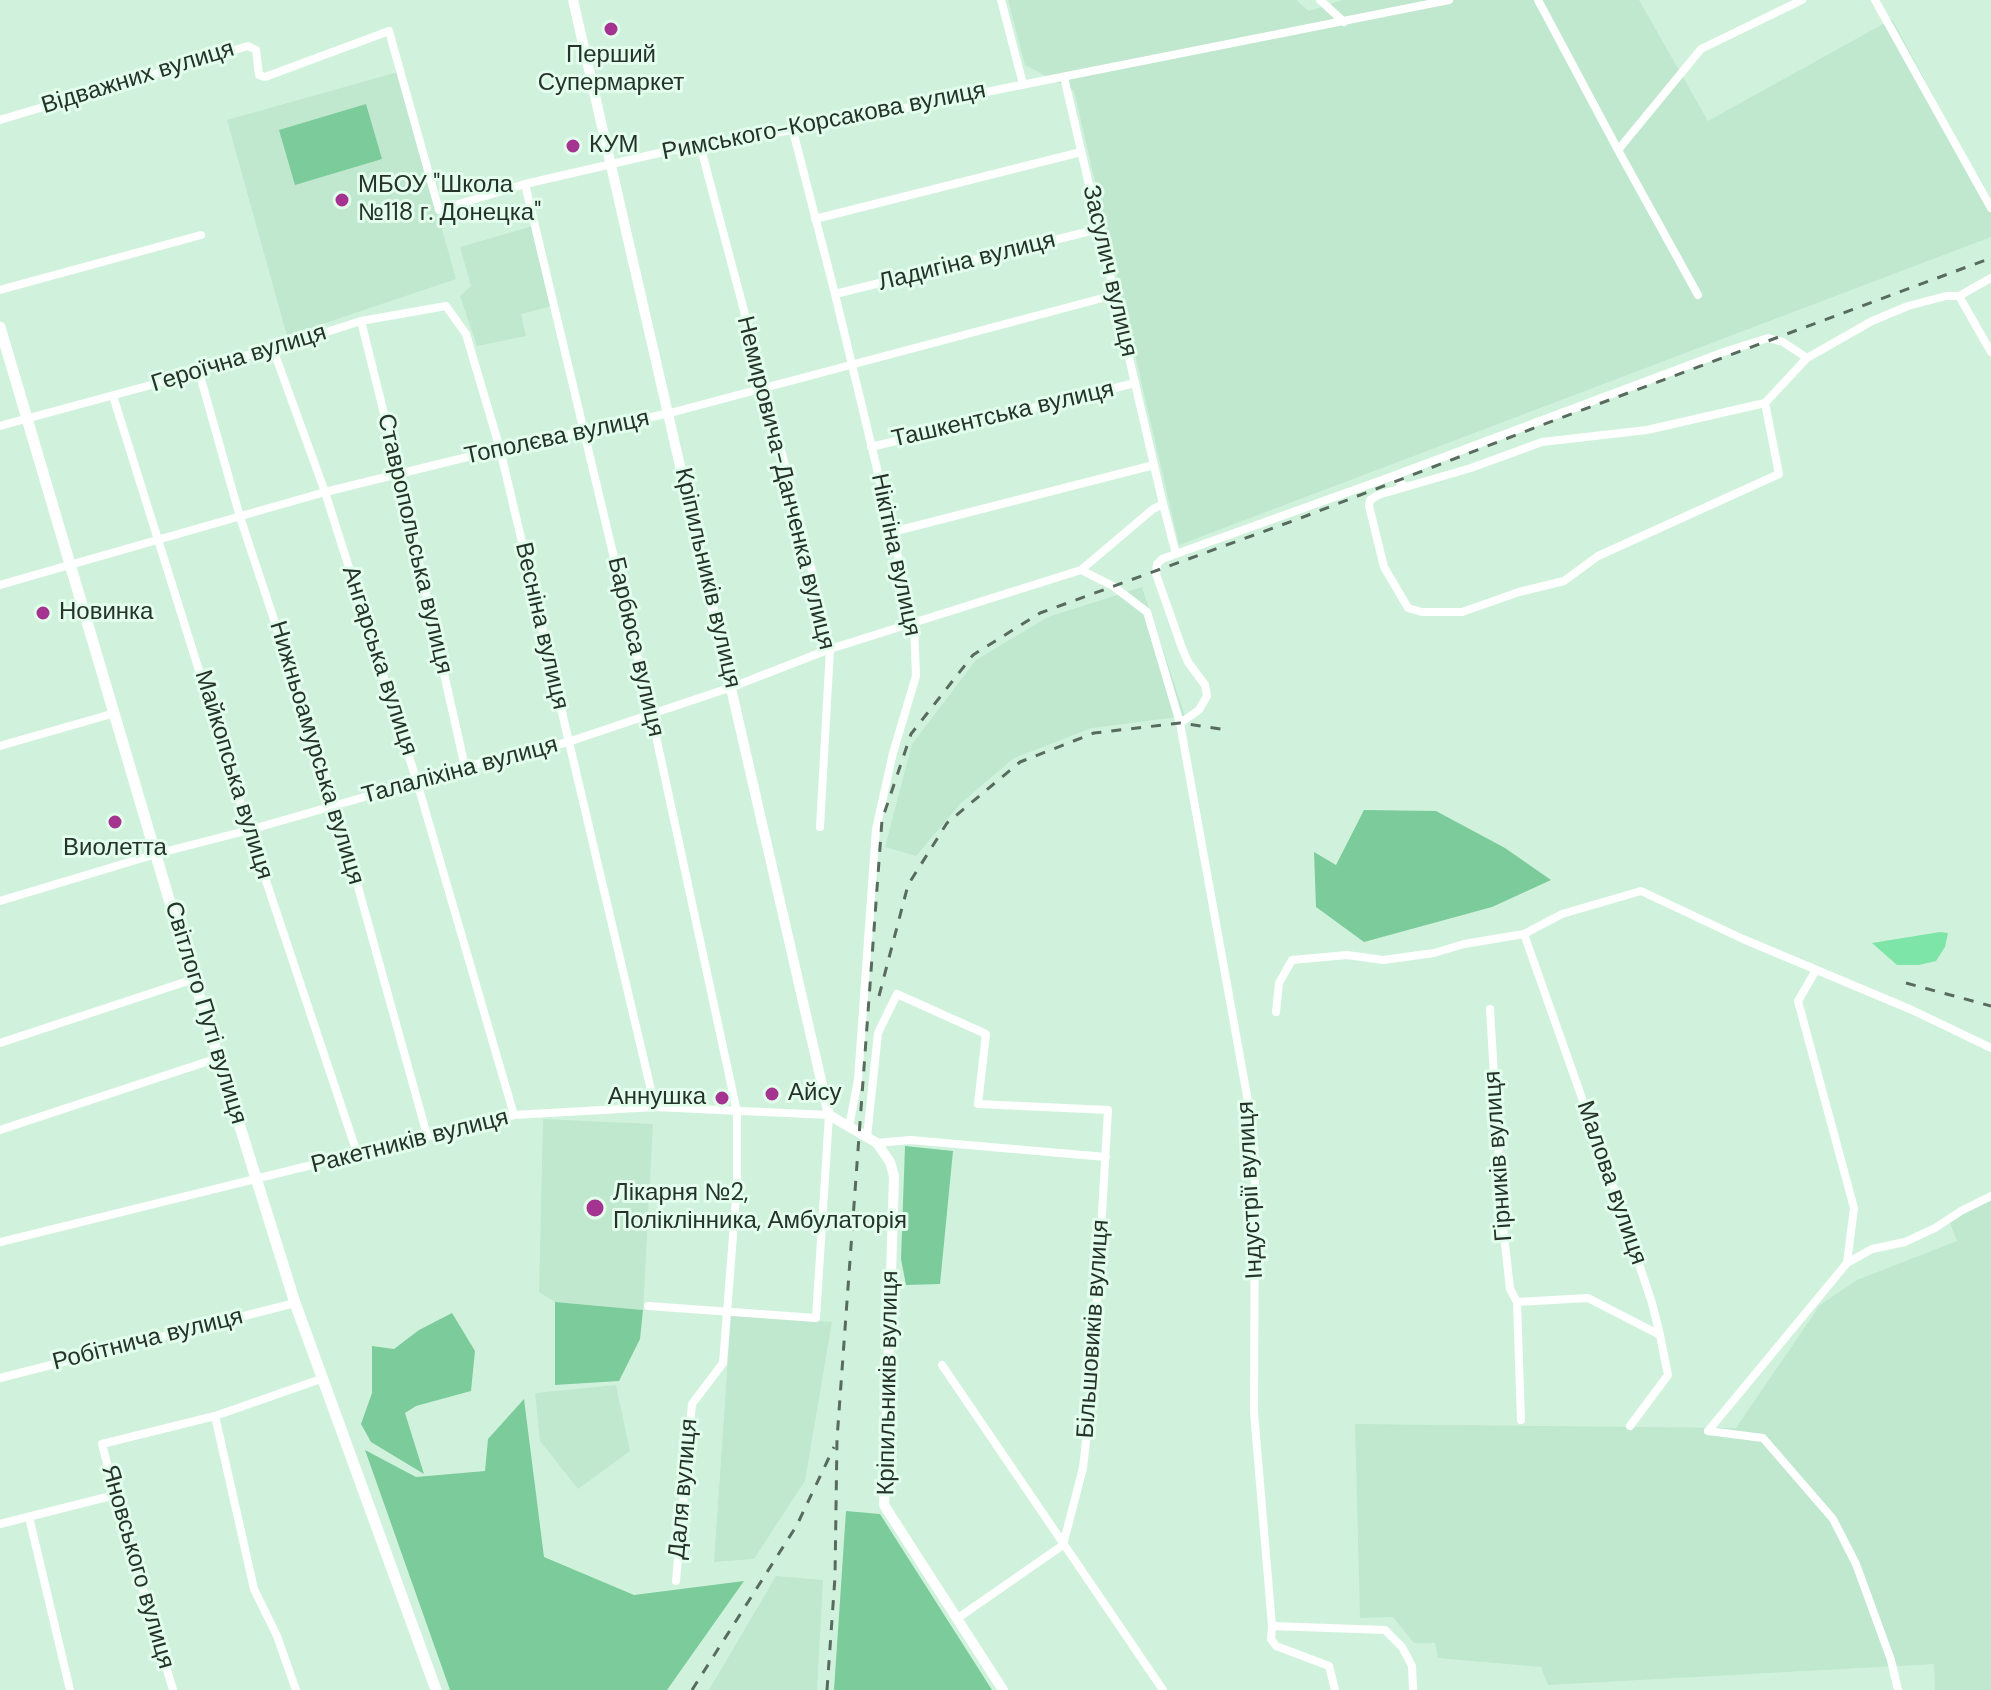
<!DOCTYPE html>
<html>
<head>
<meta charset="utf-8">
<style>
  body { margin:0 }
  canvas { display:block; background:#d0f2dc }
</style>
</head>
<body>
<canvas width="1991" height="1690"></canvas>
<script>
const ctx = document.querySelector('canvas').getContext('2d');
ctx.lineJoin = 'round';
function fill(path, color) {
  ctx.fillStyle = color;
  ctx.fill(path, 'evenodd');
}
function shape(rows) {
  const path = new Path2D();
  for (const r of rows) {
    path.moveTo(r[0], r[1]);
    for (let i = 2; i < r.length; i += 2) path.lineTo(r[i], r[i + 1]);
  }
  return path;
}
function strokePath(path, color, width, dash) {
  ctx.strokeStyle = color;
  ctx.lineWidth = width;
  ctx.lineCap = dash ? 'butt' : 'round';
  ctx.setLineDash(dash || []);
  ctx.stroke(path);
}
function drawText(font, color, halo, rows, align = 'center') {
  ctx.font = font + ' "DM Sans",sans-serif';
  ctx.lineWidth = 6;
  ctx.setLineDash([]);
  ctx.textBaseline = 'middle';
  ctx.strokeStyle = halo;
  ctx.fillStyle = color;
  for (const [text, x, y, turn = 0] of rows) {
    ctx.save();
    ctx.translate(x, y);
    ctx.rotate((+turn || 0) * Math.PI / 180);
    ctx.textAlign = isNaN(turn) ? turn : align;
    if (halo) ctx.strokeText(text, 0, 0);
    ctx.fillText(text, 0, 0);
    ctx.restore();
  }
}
const built = shape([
  [1008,0,1296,0,1309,11,1342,0,1639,0,1708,121,1892,19,1991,202,1991,237,1179,545,1074,91,1025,65],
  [398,72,456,279,287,336,227,120],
  [533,226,552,306,521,314,526,336,477,346,460,296,471,286,460,247],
  [1142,587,1185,716,1092,728,1014,758,961,803,916,856,885,847,912,744,976,660,1048,617],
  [543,1119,653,1124,643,1310,555,1302,539,1292],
  [1991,1193,1991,1690,1935,1690,1934,1664,1548,1685,1541,1667,1438,1658,1435,1643,1414,1643,1393,1617,1360,1618,1355,1424,1736,1428,1820,1305,1857,1280,1957,1241,1949,1221],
  [731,1314,832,1322,805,1481,754,1559,714,1562],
  [616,1385,630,1451,578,1489,540,1441,535,1393],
  [776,1576,823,1580,817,1690,709,1690]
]);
const green = shape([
  [366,104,382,159,295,185,279,130],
  [1364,810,1436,811,1505,848,1551,880,1492,907,1364,942,1316,907,1314,852,1336,865],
  [905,1146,953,1151,940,1284,906,1285,901,1259],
  [555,1302,643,1310,640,1339,619,1381,555,1385],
  [452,1313,475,1351,471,1391,416,1406,405,1413,424,1474,371,1442,361,1424,372,1393,372,1346,394,1349,419,1330],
  [524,1399,544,1557,634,1595,744,1581,667,1690,450,1690,365,1450,416,1477,485,1471,488,1439],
  [846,1511,880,1514,992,1690,834,1690]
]);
const water = shape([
  [1940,932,1948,933,1945,947,1936,961,1919,965,1897,965,1872,943]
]);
const minor = shape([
  [1001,0,1023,84],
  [1320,0,1344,22],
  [1538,0,1618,150,1701,49,1802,0],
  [1875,0,1991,208],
  [0,120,248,46,256,50,259,75,265,77,389,31,439,210,525,184,668,151,810,127,1449,0],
  [793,131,835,294,914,623,916,676,893,753,876,829,858,1080,849,1127],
  [700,145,803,533,830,649,820,827],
  [1618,150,1698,295],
  [525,184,651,713,737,1112,737,1185,723,1363,692,1404,676,1581],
  [815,219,1081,152],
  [1991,278,1959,296,1991,352],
  [0,290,201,235],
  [835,294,1099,229],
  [361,321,399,474,465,767],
  [273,349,325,492,417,782,514,1115],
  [199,372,240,517,335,804,427,1135],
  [113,396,249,830,357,1153],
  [1765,403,1779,474,1598,556,1564,581,1519,592,1462,612,1422,612,1408,608,1384,567,1369,506,1370,500,1378,495,1471,468,1542,442,1647,430,1765,403,1807,358,1872,321,1908,306,1946,296,1959,296],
  [0,426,199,372,236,358,273,349,361,321,446,306,466,334,500,449,655,1107],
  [871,447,1135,383],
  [1393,476,1724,352,1768,338,1783,342,1807,358],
  [1163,504,1176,554,1393,476,1405,487],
  [892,532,1154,465],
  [1176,554,1162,559,1157,564,1156,574,1182,648,1188,662,1205,685,1207,696,1199,710,1180,723],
  [1081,570,1113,586,1147,612,1180,723,1251,1118,1255,1155,1254,1412,1272,1626,1271,1639,1276,1646,1329,1666,1335,1690],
  [0,585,325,492,500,449,670,413,1114,295],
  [0,746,115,713],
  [0,901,156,854,249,830,417,782,465,767,568,742,732,687,830,649,1081,570,1153,509,1163,504,1064,77],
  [1524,934,1613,1186,1652,1303,1660,1335,1668,1375,1630,1426],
  [1490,1009,1503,1226,1510,1289,1517,1302,1521,1420],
  [1276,1012,1279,983,1292,960,1347,955,1383,960,1434,953,1464,944,1524,934,1562,914,1641,891,1743,939,1912,1010,1991,1048],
  [0,1043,194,979],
  [0,1130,218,1058],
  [867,1137,878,1033,897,994,986,1034,978,1104,1108,1110,1092,1387,1083,1468,1063,1545,958,1618],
  [877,1143,910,1140,1106,1157],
  [0,1242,514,1115,655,1107,829,1115,816,1318,648,1306],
  [1847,1263,1872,1249,1905,1242,1935,1228,1961,1211,1991,1196],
  [1517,1302,1588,1298,1660,1335],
  [942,1365,1163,1690],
  [0,1378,295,1303],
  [215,1416,254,1589,277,1636,296,1690],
  [1708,1431,1847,1263,1854,1208,1798,1001,1816,970],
  [1708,1431,1763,1438,1833,1519,1856,1564,1891,1660,1898,1690],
  [29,1517,70,1690],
  [0,1524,115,1495],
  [1272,1626,1385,1630,1402,1647,1412,1666,1413,1690],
  [173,1690,115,1495,102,1444,215,1416,321,1379]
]);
const tertiary = shape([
  [573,0,829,1115,877,1143,890,1162,894,1176,884,1505,1003,1690]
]);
const secondary = shape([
  [0,327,168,896,295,1303,436,1690]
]);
const rail = shape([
  [1906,983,1991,1006],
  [879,996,908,885,947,823,1020,762,1094,733,1180,723,1221,729],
  [692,1690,797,1525,834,1447],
  [827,1690,835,1577,837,1439,882,820,911,734,973,655,1040,613,1298,519,1542,425,1991,258]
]);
const markers = [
  [611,29,8,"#a53490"],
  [573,146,8,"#a53490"],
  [342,200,8,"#a53490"],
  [43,613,8,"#a53490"],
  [115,822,8,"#a53490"],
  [772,1094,8,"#a53490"],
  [722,1098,8,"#a53490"],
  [595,1208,10,"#a53490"]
];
const poiNames = [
  ["Перший",611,56,"center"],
  ["Супермаркет",611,84,"center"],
  ["КУМ",589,146],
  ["МБОУ \"Школа",358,186],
  ["№118 г. Донецка\"",358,214],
  ["Новинка",59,613],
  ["Виолетта",115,849,"center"],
  ["Айсу",788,1094],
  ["Аннушка",706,1098,"right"],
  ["Лікарня №2,",613,1194],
  ["Поліклінника, Амбулаторія",613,1222]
];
const streetNames = [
  ["Відважних вулиця",138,78,-17],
  ["Римського-Корсакова вулиця",824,122,-11],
  ["Ладигіна вулиця",967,262,-14],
  ["Засулич вулиця",1109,271,77],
  ["Героїчна вулиця",239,359,-17],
  ["Ташкентська вулиця",1003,415,-13],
  ["Тополєва вулиця",557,438,-12],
  ["Немировича-Данченка вулиця",785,483,76],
  ["Ставропольська вулиця",414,544,77],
  ["Нікітіна вулиця",895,555,78],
  ["Кріпильників вулиця",707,578,77],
  ["Весніна вулиця",541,626,77],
  ["Барбюса вулиця",635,647,77],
  ["Ангарська вулиця",379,661,72],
  ["Нижньоамурська вулиця",316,753,73],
  ["Талаліхіна вулиця",460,771,-15],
  ["Майкопська вулиця",233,775,73],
  ["Світлого Путі вулиця",205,1013,73],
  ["Ракетників вулиця",410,1142,-14],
  ["Гірників вулиця",1499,1156,-94],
  ["Малова вулиця",1611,1183,71],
  ["Індустрії вулиця",1251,1190,-93],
  ["Більшовиків вулиця",1094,1329,-86],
  ["Робітнича вулиця",148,1340,-14],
  ["Кріпильників вулиця",889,1383,-89],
  ["Даля вулиця",684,1489,-85],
  ["Яновського вулиця",137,1567,74]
];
fill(built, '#c0e8ce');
fill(green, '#7ccb9b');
fill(water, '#7ee5a8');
strokePath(minor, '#fff', 8);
strokePath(tertiary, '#fff', 10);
strokePath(secondary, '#fff', 11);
strokePath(rail, '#586b5e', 3, [10, 10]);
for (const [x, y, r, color] of markers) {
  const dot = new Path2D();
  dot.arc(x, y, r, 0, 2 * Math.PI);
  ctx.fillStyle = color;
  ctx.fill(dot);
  strokePath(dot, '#e3feec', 3);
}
drawText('24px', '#26332a', '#e3feec', poiNames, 'left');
drawText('24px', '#26332a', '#e3feec', streetNames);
</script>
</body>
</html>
